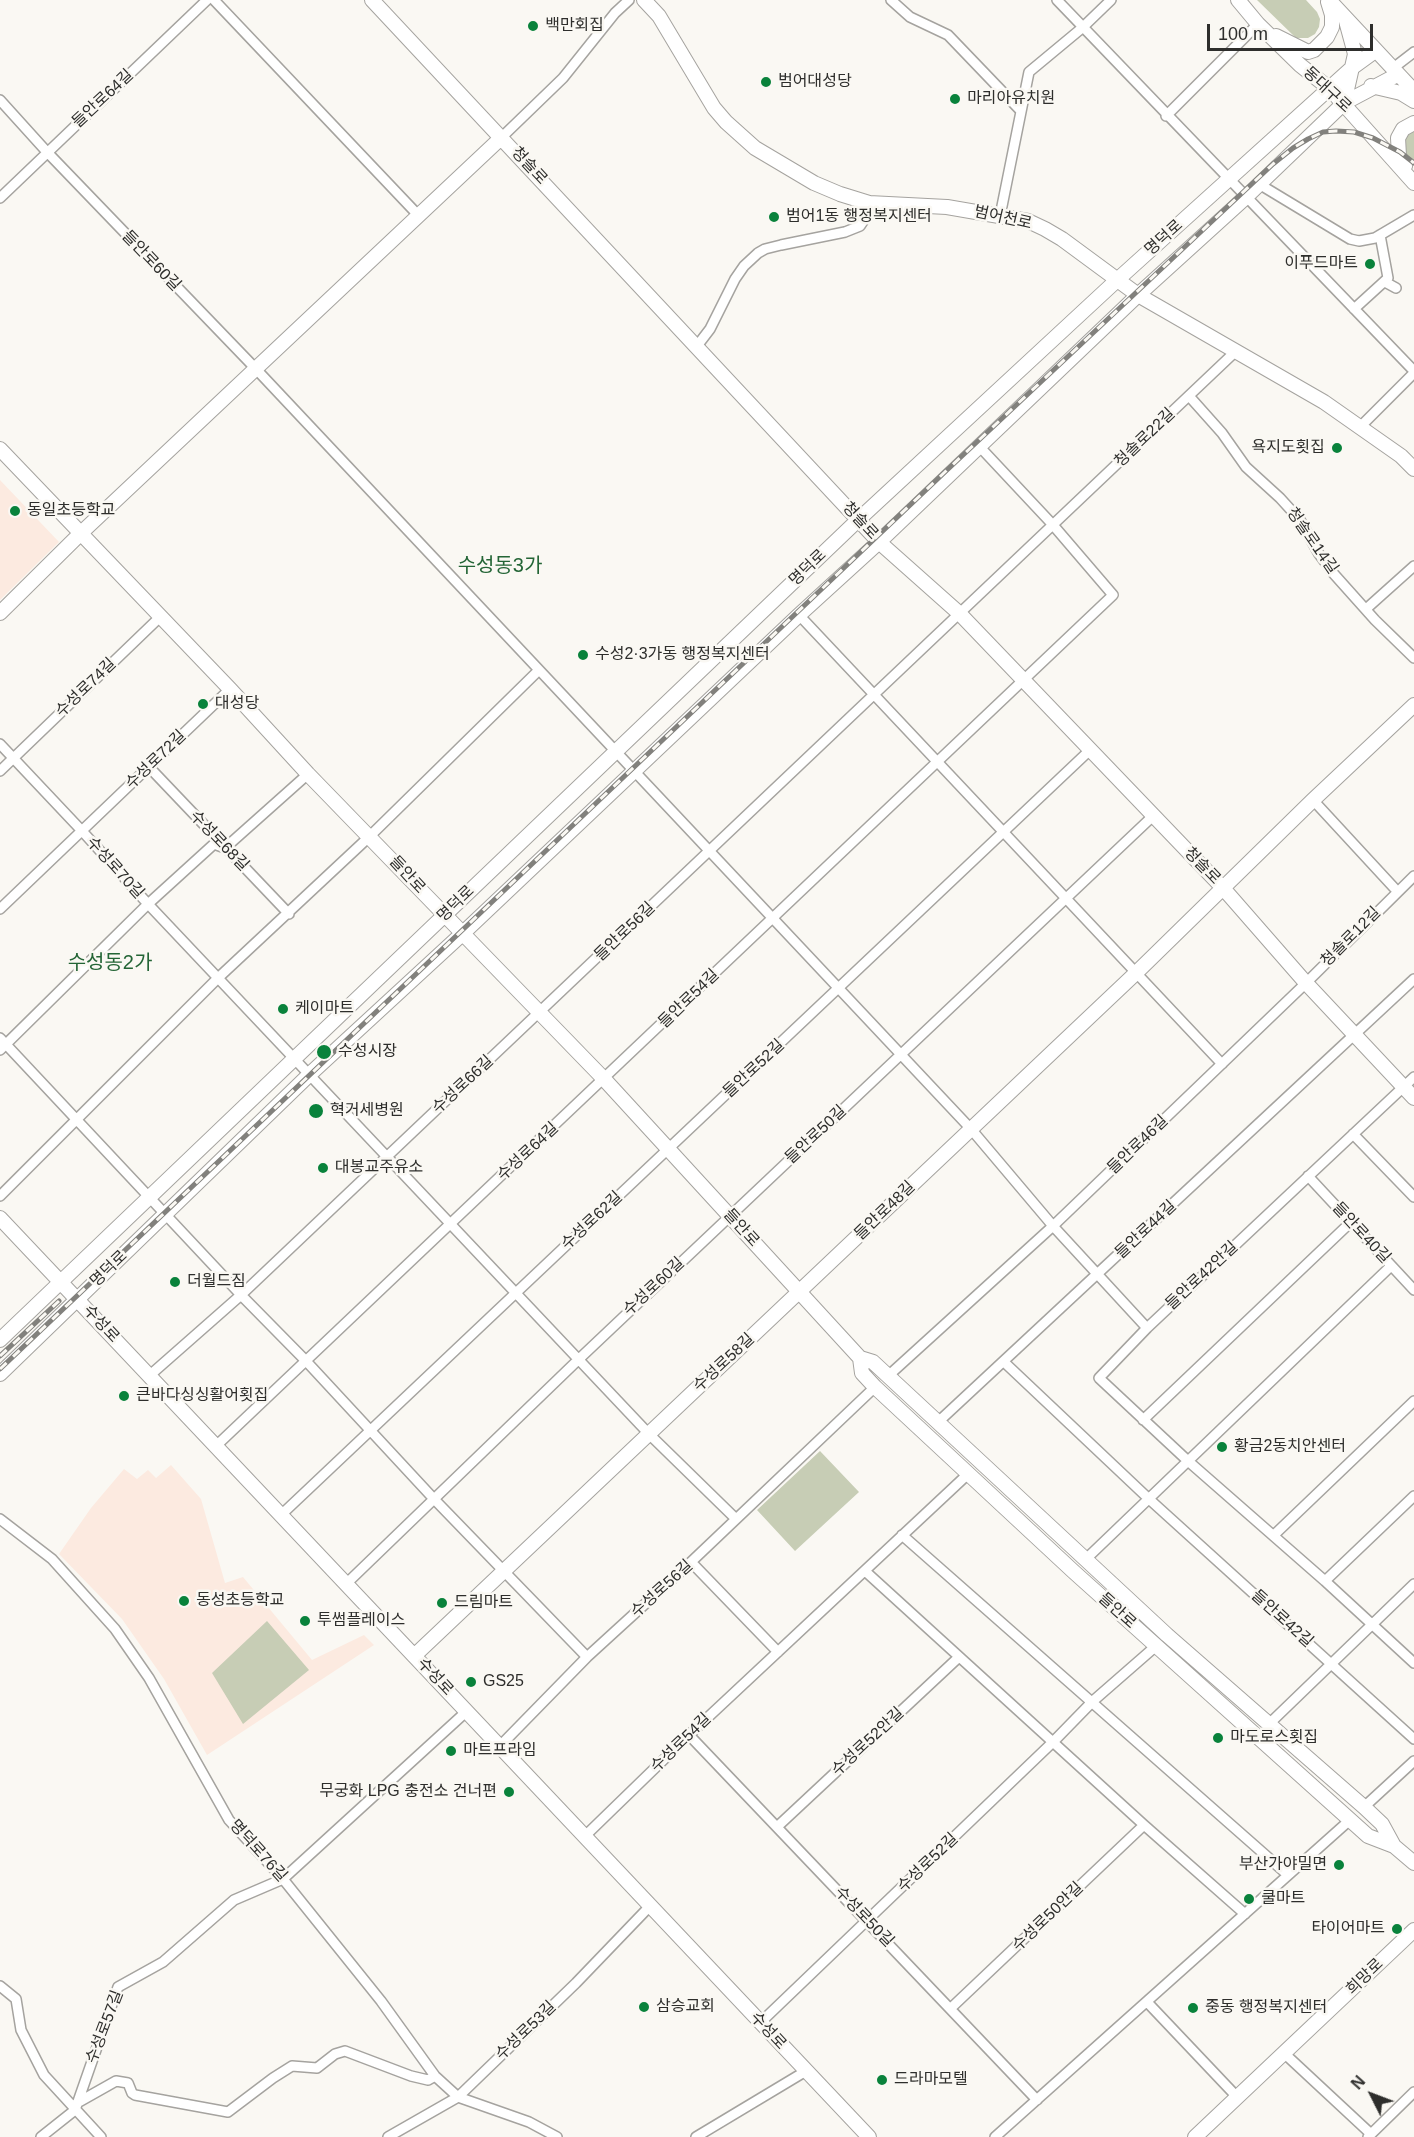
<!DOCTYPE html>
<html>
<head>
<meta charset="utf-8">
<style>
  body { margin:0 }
  #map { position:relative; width:1414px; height:2137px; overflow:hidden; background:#faf8f3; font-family:Arial,sans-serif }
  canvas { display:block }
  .north { position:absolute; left:1342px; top:2065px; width:60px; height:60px; -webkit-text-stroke:4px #faf8f3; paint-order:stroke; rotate:312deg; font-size:16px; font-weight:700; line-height:24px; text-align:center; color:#2e2e2c }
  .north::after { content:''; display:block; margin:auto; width:21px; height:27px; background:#2e2e2c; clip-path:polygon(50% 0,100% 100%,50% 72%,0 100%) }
  .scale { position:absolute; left:1207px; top:24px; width:166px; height:27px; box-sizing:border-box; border:3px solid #2e2e2c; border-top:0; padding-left:8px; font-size:18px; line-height:21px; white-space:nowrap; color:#2e2e2c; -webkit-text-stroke:4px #faf8f3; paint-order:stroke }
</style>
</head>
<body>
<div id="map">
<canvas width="1414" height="2137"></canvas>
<div class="north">N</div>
<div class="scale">100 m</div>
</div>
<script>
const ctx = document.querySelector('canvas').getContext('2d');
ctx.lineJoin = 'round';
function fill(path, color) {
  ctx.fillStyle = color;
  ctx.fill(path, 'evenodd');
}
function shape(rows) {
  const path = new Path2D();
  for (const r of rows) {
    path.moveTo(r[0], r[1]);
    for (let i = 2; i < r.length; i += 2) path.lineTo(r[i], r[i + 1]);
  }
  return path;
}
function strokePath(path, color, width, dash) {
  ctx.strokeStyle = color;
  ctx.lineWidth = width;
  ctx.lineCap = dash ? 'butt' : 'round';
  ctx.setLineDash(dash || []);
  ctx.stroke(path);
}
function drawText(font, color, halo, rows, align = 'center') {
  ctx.font = font + ' Arial,"Noto Sans KR",sans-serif';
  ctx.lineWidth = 5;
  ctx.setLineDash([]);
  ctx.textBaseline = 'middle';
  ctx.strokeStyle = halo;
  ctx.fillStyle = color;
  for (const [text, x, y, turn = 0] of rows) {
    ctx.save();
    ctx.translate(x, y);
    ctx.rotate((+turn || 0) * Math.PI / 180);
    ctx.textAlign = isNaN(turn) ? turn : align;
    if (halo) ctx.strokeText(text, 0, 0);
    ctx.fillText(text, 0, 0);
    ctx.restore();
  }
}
const education = shape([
  [0,480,59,542,0,600],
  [171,1465,201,1499,225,1583,243,1577,312,1660,364,1635,374,1645,207,1755,164,1679,122,1619,59,1554,91,1508,124,1469,137,1479,148,1470,156,1478]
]);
const green = shape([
  [1257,0,1306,0,1317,12,1320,19,1319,27,1315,34,1308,38,1296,38],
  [1414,130,1414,165,1406,156,1405,137],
  [820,1451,859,1492,795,1551,757,1510],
  [267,1621,309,1670,243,1724,212,1673]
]);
const street = shape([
  [214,0,419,216],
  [891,0,910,17,948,35,1020,110],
  [1057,0,1414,371],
  [1392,69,1414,52],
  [0,100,47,152,256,369,971,1129,1053,1226,1147,1328],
  [1166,116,1258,24],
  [502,137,563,78,615,13,629,0],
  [1259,184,1350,239,1359,241,1375,238,1414,215],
  [0,198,207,0],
  [1000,216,1029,72,1082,28,1111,0],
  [1385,282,1396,288],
  [1354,309,1388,278,1380,235],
  [697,346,710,329,735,279,744,266,758,253,765,249,781,245,845,232,860,226,866,217,869,203],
  [1189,396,1222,433,1246,467,1280,498,1300,520,1319,554,1333,573,1375,620,1414,658],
  [1360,427,1414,373],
  [1366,609,1414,566],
  [799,615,1222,1064],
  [0,744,83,832,148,904,649,1434,736,1519],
  [149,767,289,914],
  [0,771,160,617],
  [1313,800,1397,891],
  [0,909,230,689],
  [0,1038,241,1295,306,1361,433,1498,587,1657],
  [0,1050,148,904,214,844,225,848,308,774],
  [1414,1077,1147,1328,1099,1378,1188,1461,1325,1581,1414,1663],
  [1353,1134,1414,1197],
  [1308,1176,1414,1290],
  [0,1196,218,978,370,836,539,670],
  [1004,1362,1149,1499,1414,1739],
  [149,1376,241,1295,1236,351],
  [888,1376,1053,1226,1306,983,1414,876],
  [1143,1420,1351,1222],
  [937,1423,1414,979],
  [216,1446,1113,595,1053,525,979,446],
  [281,1515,1090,750],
  [0,1519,52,1559,115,1629,149,1678,229,1820,283,1879,381,2001,435,2076,458,2097,529,2122,557,2137],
  [902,1535,1288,1875],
  [1274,1535,1414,1401],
  [1086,1559,1391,1266],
  [691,1562,778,1652],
  [865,1571,1144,1825,1245,1914],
  [1325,1581,1414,1496],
  [346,1584,579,1359,1153,816],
  [1269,1724,1414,1584],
  [689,1735,1037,2100],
  [500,1746,587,1657,691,1562,875,1387],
  [1364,1807,1414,1761],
  [778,1826,959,1657],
  [585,1836,689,1735,968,1474],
  [0,1986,16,1999,21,2030,44,2075,101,2137],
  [1147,2002,1238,2098],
  [951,2008,1144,1825],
  [761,2022,1054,1741,1093,1701,1156,1646],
  [1285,2054,1371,2134],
  [77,2103,116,2081,128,2083,132,2093,135,2095,228,2112,273,2078,292,2066,317,2068,335,2054,345,2051,411,2076,428,2080,435,2076],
  [41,2137,75,2110,118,1987,163,1962,234,1900,283,1879,467,1711],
  [388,2137,458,2097,576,1983,650,1906],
  [696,2137,806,2071],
  [995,2137,1351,1819],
  [1368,2137,1414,2092]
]);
const secondary = shape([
  [372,0,879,542,960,614,1223,888,1306,983,1414,1098],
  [644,0,659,16,714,108,726,122,755,148,814,183,840,194,869,203,947,207,1028,221,1045,229,1062,239,1138,295,1324,402,1401,456,1414,469],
  [1238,0,1258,24,1300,65,1330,89,1414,183],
  [1329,0,1414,91],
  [1276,36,1308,52,1314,50,1327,37,1332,27,1332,15,1328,2],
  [1371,86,1401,93,1414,101],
  [1344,103,1355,54,1346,21],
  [1405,166,1399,156,1398,138,1403,129,1414,123],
  [0,449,230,689,308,774,604,1079,860,1358,873,1362,1167,1635,1364,1807,1382,1824,1394,1846],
  [0,613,81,533,502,137],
  [0,1218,869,2137],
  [0,1340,858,520,1116,281,1353,67,1375,51],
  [860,1358,862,1373,875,1387,1074,1572,1368,1836,1394,1846,1414,1863],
  [0,1374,310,1074,462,934,799,615,879,542,1138,295,1246,197,1344,103,1397,75],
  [414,1656,1137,972,1313,800,1414,705],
  [1195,2137,1414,1930]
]);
const rail = shape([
  [0,1356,59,1301],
  [0,1369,947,470,1273,164,1293,148,1308,139,1323,132,1336,131,1354,132,1373,138,1400,152,1414,163]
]);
const markers = [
  [533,26,6,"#09823b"],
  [766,82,6,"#09823b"],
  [955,99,6,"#09823b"],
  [774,217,6,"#09823b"],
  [1370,264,6,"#09823b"],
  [1337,448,6,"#09823b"],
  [15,511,6,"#09823b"],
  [583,655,6,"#09823b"],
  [203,704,6,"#09823b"],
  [283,1009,6,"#09823b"],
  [324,1052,8,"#09823b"],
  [316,1111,8,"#09823b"],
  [323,1168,6,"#09823b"],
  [175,1282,6,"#09823b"],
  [124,1396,6,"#09823b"],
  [1222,1447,6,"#09823b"],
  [184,1601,6,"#09823b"],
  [442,1603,6,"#09823b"],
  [305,1621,6,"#09823b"],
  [471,1682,6,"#09823b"],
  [1218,1738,6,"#09823b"],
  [451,1751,6,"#09823b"],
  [509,1792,6,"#09823b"],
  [1339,1865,6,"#09823b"],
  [1249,1899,6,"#09823b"],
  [1397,1929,6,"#09823b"],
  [644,2007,6,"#09823b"],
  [1193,2008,6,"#09823b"],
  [882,2080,6,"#09823b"]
];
const poiNames = [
  ["백만회집",545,26],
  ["범어대성당",778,82],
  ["마리아유치원",967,99],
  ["범어1동 행정복지센터",786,217],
  ["이푸드마트",1358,264,"right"],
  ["욕지도횟집",1325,448,"right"],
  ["동일초등학교",27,511],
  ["수성2·3가동 행정복지센터",595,655],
  ["대성당",215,704],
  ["케이마트",295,1009],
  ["수성시장",338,1052],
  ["혁거세병원",330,1111],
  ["대봉교주유소",335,1168],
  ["더월드짐",187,1282],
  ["큰바다싱싱활어횟집",136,1396],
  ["황금2동치안센터",1234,1447],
  ["동성초등학교",196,1601],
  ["드림마트",454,1603],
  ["투썸플레이스",317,1621],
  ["GS25",483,1682],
  ["마도로스횟집",1230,1738],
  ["마트프라임",463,1751],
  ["무궁화 LPG 충전소 건너편",497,1792,"right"],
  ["부산가야밀면",1327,1865,"right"],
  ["쿨마트",1261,1899],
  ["타이어마트",1385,1929,"right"],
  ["삼승교회",656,2007],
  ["중동 행정복지센터",1205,2008],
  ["드라마모텔",894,2080]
];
const streetNames = [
  ["동대구로",1327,90,43],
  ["들안로64길",103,99,-43],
  ["청솔로",529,166,47],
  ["범어천로",1003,218,13],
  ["명덕로",1164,238,-42],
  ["들안로60길",151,261,46],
  ["청솔로22길",1145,438,-44],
  ["청솔로",860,521,47],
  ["청솔로14길",1312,541,55],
  ["명덕로",808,568,-44],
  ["수성로74길",86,688,-44],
  ["수성로72길",156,760,-44],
  ["수성로68길",219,841,46],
  ["청솔로",1202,866,46],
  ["수성로70길",115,868,48],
  ["들안로",407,875,47],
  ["명덕로",456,904,-44],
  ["들안로56길",625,932,-44],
  ["청솔로12길",1351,937,-45],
  ["들안로54길",689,999,-44],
  ["들안로52길",754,1069,-43],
  ["수성로66길",463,1085,-43],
  ["들안로50길",816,1135,-43],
  ["들안로46길",1138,1145,-44],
  ["수성로64길",528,1152,-43],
  ["들안로48길",885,1211,-44],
  ["수성로62길",592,1221,-43],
  ["들안로",741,1228,48],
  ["들안로44길",1146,1230,-43],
  ["들안로40길",1361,1233,47],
  ["명덕로",109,1269,-44],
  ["들안로42안길",1202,1276,-43],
  ["수성로60길",654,1287,-43],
  ["수성로",101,1324,47],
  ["수성로58길",724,1363,-43],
  ["수성로56길",662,1589,-42],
  ["들안로",1117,1611,42],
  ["들안로42길",1282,1619,42],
  ["수성로",435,1677,47],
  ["수성로52안길",868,1742,-43],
  ["수성로54길",681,1743,-44],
  ["명덕로76길",258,1851,48],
  ["수성로52길",928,1863,-44],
  ["수성로50길",864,1917,46],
  ["수성로50안길",1048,1917,-44],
  ["희망로",1365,1977,-44],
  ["수성로57길",105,2027,-69],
  ["수성로53길",526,2031,-44],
  ["수성로",768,2031,47]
];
const quarterNames = [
  ["수성동3가",500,566],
  ["수성동2가",110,963]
];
fill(education, '#fceae0');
fill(green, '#c7cdb5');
strokePath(street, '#a5a39f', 12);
strokePath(secondary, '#a5a39f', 16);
strokePath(street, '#fff', 9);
strokePath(secondary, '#fff', 14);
strokePath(rail, '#82817d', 5);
strokePath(rail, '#faf8f3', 3, [9]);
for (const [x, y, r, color] of markers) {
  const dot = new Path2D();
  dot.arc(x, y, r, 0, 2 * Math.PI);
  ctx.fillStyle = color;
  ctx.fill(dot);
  strokePath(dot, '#faf8f3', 2);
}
drawText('16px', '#2e2e2c', '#faf8f3', poiNames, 'left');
drawText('16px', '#2e2e2c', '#faf8f3', streetNames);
drawText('20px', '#246536', '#faf8f3', quarterNames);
</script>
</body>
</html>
